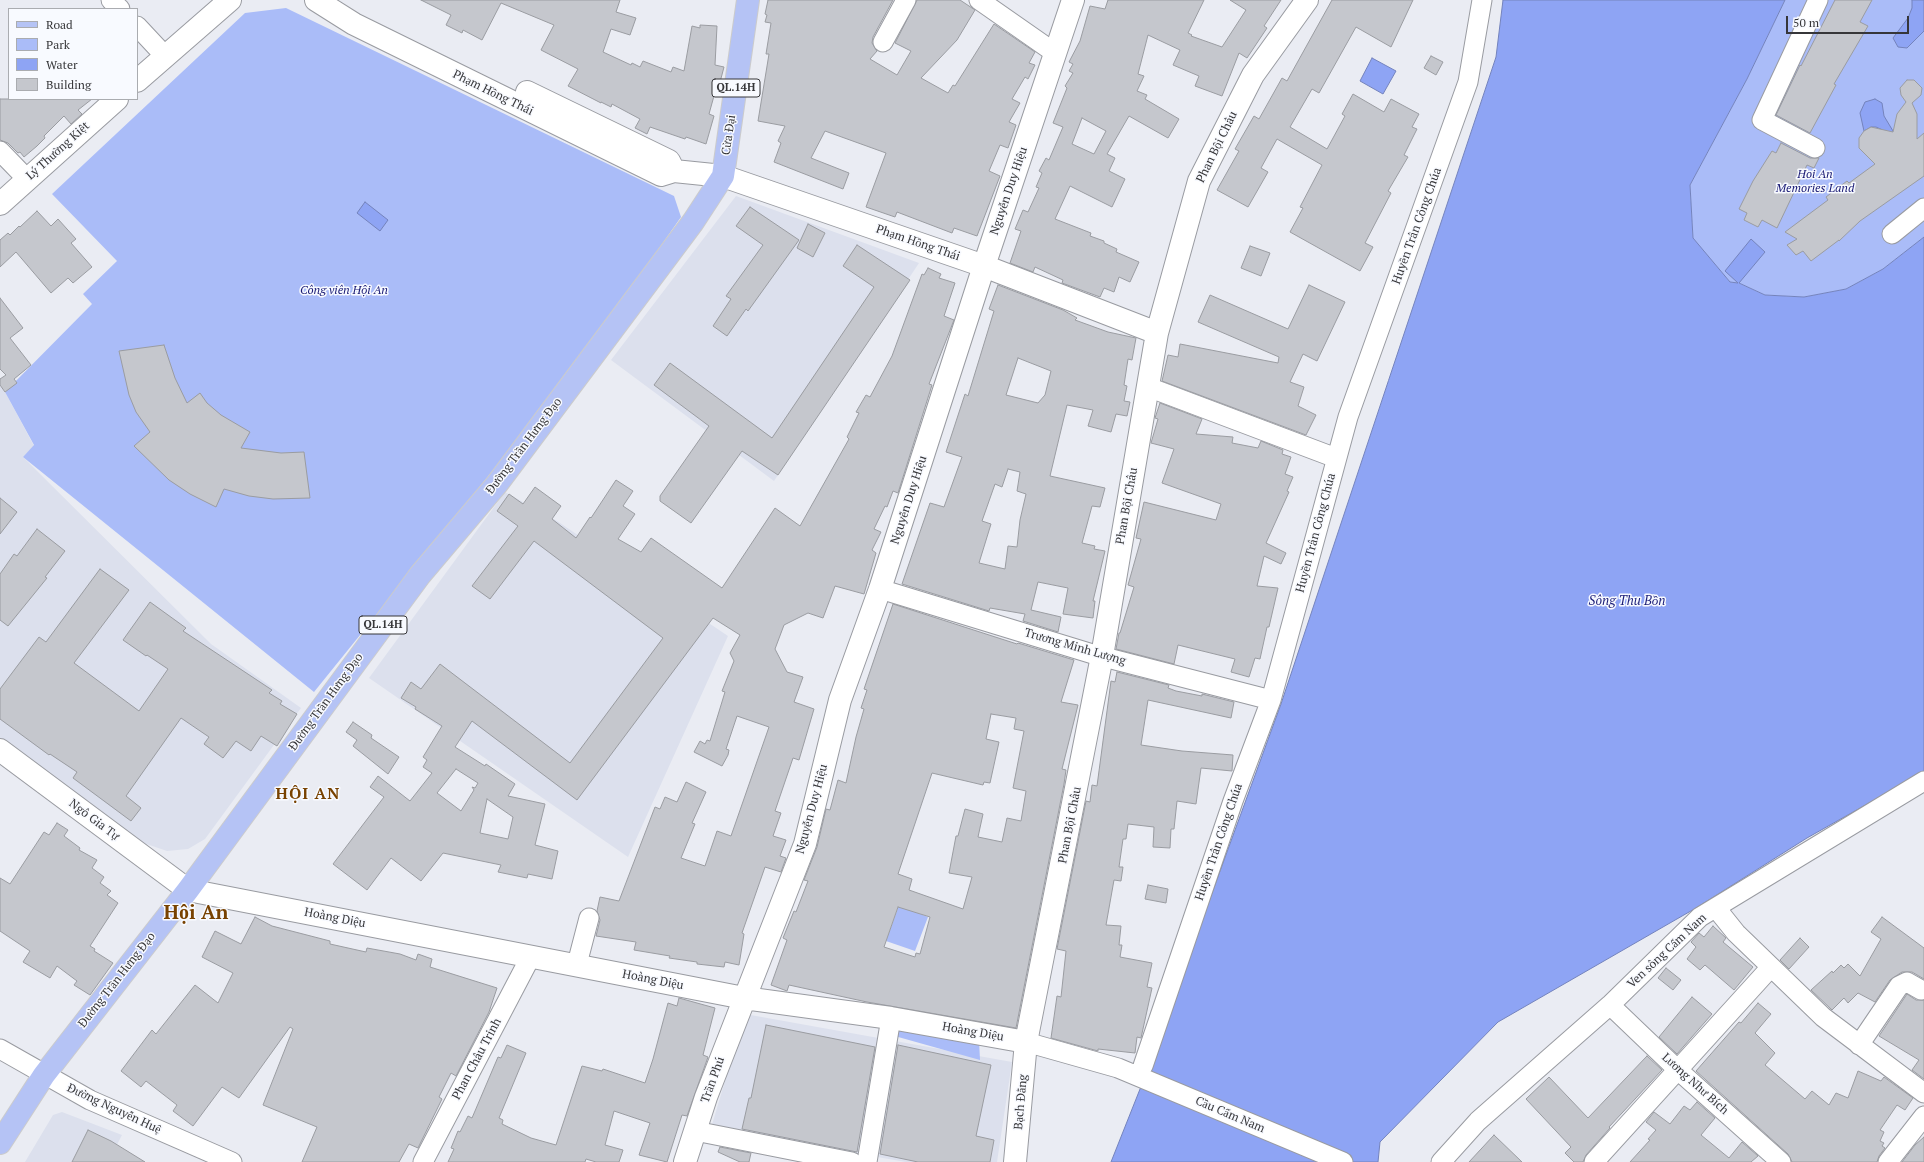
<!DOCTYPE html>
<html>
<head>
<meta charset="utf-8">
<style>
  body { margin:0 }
  #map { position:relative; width:1924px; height:1162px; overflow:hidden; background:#eaecf3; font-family:"PT Serif",serif }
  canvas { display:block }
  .legend { position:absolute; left:8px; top:8px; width:130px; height:92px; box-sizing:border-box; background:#f8faff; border:1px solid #aaacb0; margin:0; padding:5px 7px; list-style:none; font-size:12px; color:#363639 }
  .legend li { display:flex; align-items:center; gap:8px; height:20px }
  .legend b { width:20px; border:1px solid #aaacb0 }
  .scale { position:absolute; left:1786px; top:16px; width:123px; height:18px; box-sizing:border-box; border:2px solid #363639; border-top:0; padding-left:5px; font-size:12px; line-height:14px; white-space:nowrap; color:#363639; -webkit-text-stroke:3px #f8faff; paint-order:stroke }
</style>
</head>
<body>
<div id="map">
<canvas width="1924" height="1162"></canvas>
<ul class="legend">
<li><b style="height:5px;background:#b5c3f5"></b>Road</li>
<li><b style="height:11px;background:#aabcf8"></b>Park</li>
<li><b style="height:11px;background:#8ea4f4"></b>Water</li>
<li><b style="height:11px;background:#c5c7cd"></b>Building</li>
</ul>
<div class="scale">50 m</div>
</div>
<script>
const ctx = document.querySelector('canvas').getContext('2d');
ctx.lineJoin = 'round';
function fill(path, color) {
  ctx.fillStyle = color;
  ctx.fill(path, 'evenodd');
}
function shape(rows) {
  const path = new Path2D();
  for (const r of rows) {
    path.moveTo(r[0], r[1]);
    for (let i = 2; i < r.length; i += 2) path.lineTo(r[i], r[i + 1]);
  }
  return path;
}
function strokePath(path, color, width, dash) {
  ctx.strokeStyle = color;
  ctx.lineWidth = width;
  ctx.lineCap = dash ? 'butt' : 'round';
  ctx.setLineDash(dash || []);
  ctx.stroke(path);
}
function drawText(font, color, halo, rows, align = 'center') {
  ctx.font = font + ' "PT Serif",serif';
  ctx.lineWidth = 3;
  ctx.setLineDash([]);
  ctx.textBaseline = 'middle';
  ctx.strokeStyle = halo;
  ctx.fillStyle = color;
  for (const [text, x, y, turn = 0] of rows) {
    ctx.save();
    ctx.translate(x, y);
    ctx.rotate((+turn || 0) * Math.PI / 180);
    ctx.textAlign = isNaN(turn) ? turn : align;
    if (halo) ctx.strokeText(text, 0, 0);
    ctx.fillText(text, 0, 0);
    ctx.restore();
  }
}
const built = shape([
  [736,196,919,263,774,481,611,360],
  [0,386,5,392,34,446,23,457,211,644,301,708,205,839,188,849,167,851,132,839,0,741],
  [505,492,557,521,728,636,628,857,369,678],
  [745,1014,1012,1062,997,1162,906,1162,711,1128],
  [62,1112,122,1135,108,1162,25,1162,53,1115]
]);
const green = shape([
  [1785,0,1924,0,1924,237,1883,269,1846,289,1804,297,1765,295,1739,283,1730,282,1693,239,1690,185,1747,79],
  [286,8,674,196,681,217,578,365,314,692,23,457,34,445,5,392,92,304,83,294,117,261,52,194,245,13],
  [899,905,928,917,915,951,886,941],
  [886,1024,979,1040,980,1060,884,1033]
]);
const water = shape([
  [1503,0,1785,0,1747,79,1690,185,1693,238,1730,282,1738,283,1725,271,1751,239,1765,252,1739,283,1765,295,1804,297,1846,289,1883,269,1924,237,1924,772,1807,838,1696,908,1498,1022,1380,1142,1378,1162,1111,1162,1146,1074,1281,704,1496,57,1503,0],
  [1912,0,1924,0,1924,31,1907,48,1898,47,1893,38,1908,18,1912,8,1912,0],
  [1372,58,1396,71,1383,94,1360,81,1372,58],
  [1875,99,1882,103,1884,116,1896,136,1876,127,1871,127,1864,131,1860,113,1865,102,1875,99],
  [365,202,388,220,380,231,357,213,365,202]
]);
const building = shape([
  [421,0,620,0,616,12,636,18,630,35,611,29,603,52,631,65,632,63,640,67,643,61,671,72,673,67,684,71,692,26,700,28,700,25,717,26,715,65,724,67,719,86,717,85,709,114,714,116,706,144,686,137,685,139,650,127,647,134,635,128,640,119,612,104,611,107,601,102,601,103,568,86,578,69,541,50,554,25,501,3,482,40,463,30,462,33,446,25,451,15,421,0],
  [768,0,893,0,873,37,872,43,877,51,870,59,897,75,911,51,895,43,917,0,960,0,975,10,957,40,921,78,948,93,953,85,955,86,994,24,1035,52,1029,63,1035,65,1028,79,1025,77,1012,99,1020,103,1009,122,1016,125,1008,148,1000,145,989,171,1000,176,977,236,954,228,952,233,897,212,895,217,866,207,886,153,825,131,811,158,849,173,843,189,774,162,781,143,778,141,785,126,758,121,769,54,766,54,771,23,765,22,767,15,765,14,768,0],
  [1108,0,1204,0,1188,33,1192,35,1191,36,1222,47,1246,10,1230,0,1281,0,1264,26,1267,28,1247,58,1239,53,1222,96,1195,86,1199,76,1173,65,1180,50,1148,35,1138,74,1144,76,1137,91,1147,95,1145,99,1179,119,1168,138,1129,116,1107,154,1115,158,1109,171,1125,179,1112,207,1070,186,1055,219,1091,233,1090,236,1104,241,1104,243,1117,249,1116,252,1139,262,1130,282,1119,277,1114,292,1104,288,1100,297,1062,283,1063,280,1035,267,1033,272,1010,263,1021,231,1015,229,1023,210,1028,212,1039,188,1036,187,1042,173,1039,171,1046,158,1049,160,1063,127,1053,123,1067,88,1065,86,1073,73,1069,71,1073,64,1069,62,1080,41,1090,6,1105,9,1108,0],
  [1082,118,1106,131,1094,154,1072,144,1082,118],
  [1332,0,1413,0,1391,47,1356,27,1319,93,1312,89,1290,127,1327,149,1345,116,1342,114,1353,94,1384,112,1391,99,1419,114,1412,127,1417,129,1404,155,1408,157,1388,191,1391,193,1365,243,1373,247,1360,271,1290,232,1303,208,1300,207,1322,165,1277,139,1261,168,1268,172,1248,207,1217,190,1239,151,1235,149,1254,116,1259,119,1282,78,1287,81,1332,0],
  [1835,0,1872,0,1860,22,1868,26,1834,84,1836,85,1810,133,1776,115,1800,65,1801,66,1835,0],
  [1431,56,1443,62,1436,75,1424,68,1431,56],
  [1907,80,1914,80,1922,88,1921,95,1912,103,1917,114,1917,139,1924,133,1924,176,1860,221,1839,241,1839,240,1811,261,1803,251,1796,255,1787,245,1797,239,1785,232,1828,200,1826,197,1847,181,1849,183,1875,164,1859,148,1859,138,1864,131,1871,127,1893,132,1897,114,1906,102,1901,95,1900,88,1907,80],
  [0,99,92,99,78,110,82,114,71,124,64,116,44,136,45,138,37,146,24,157,20,152,18,153,8,143,0,140,0,99],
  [1781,143,1810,158,1819,158,1814,168,1807,165,1777,228,1762,220,1758,227,1744,220,1747,213,1739,209,1753,181,1772,151,1776,153,1781,143],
  [750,207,799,240,748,311,746,309,727,336,713,326,731,299,726,296,763,245,736,226,750,207],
  [37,211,51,226,58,219,76,239,71,243,92,267,73,283,68,278,51,293,16,252,0,267,0,240,8,233,10,235,19,226,20,227,37,211],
  [808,224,825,233,813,257,797,248,808,224],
  [857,245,910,280,778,475,742,451,691,523,660,501,660,496,709,426,654,385,670,363,772,438,874,287,843,266,857,245],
  [1250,246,1270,253,1261,276,1241,268,1250,246],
  [928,268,941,274,939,278,955,283,944,316,954,320,929,384,932,385,898,493,893,491,887,507,885,506,874,529,881,532,872,550,876,553,864,594,835,586,823,618,808,613,784,625,775,649,787,672,803,677,794,702,814,709,799,760,793,758,775,811,781,813,773,836,786,840,780,856,786,858,781,872,765,867,742,933,744,934,739,965,725,962,724,967,697,964,697,962,669,958,670,956,634,950,636,942,596,936,600,920,597,911,600,897,619,901,655,807,660,809,665,797,677,802,686,782,706,792,692,823,695,824,681,858,705,866,717,831,731,836,769,727,737,716,726,749,729,750,728,755,722,766,694,752,700,741,705,744,707,740,710,741,725,692,722,691,734,661,730,653,740,635,713,618,577,800,472,721,455,747,485,766,486,764,515,784,508,796,545,804,535,845,558,851,552,879,528,874,527,878,498,872,501,865,443,853,421,881,391,858,367,890,333,864,384,797,370,787,378,776,410,801,432,773,423,767,427,760,423,757,442,726,415,709,416,707,401,698,411,682,421,689,440,664,570,763,663,638,534,541,490,599,472,586,518,526,497,511,509,494,523,504,535,487,561,506,552,519,576,538,590,517,591,518,616,480,633,491,623,506,635,514,618,539,641,552,651,538,722,588,775,508,800,526,849,439,847,437,859,413,856,412,866,395,870,397,892,356,922,274,924,275,928,268],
  [456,769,478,783,475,788,472,787,474,790,461,811,437,793,456,769],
  [487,799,513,817,508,839,480,833,487,799],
  [998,285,1063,310,1077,318,1075,320,1108,332,1136,338,1132,360,1128,359,1124,385,1127,386,1124,401,1130,402,1127,416,1116,414,1111,432,1088,426,1093,410,1067,405,1050,476,1105,488,1100,507,1092,506,1082,543,1095,546,1094,549,1105,551,1093,601,1095,601,1093,618,1063,614,1068,588,1038,582,1031,610,1061,617,1058,632,1023,621,1025,614,990,608,989,611,902,584,930,503,944,507,962,457,946,452,965,394,968,396,994,311,989,309,998,285],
  [1018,358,1051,371,1045,395,1038,403,1006,395,1018,358],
  [1008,469,1020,472,1017,491,1026,494,1020,520,1017,547,1008,546,1005,569,979,563,991,524,982,521,995,484,1002,487,1008,469],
  [1309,285,1345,302,1317,361,1303,354,1290,382,1304,387,1298,406,1316,415,1306,435,1162,381,1168,355,1178,357,1180,344,1278,363,1279,357,1198,322,1210,295,1288,329,1309,285],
  [0,298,23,328,10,338,31,365,14,379,17,383,5,392,0,385,0,379,6,375,0,369,0,298],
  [164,345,175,378,187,403,200,393,207,403,221,415,250,432,241,448,281,453,304,452,310,498,273,499,249,496,224,489,216,507,190,494,169,480,134,446,150,432,136,412,129,395,119,351,164,345],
  [1160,403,1202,419,1196,434,1233,437,1232,443,1258,448,1261,441,1283,450,1282,454,1291,457,1285,474,1293,477,1287,491,1289,492,1266,543,1286,553,1281,564,1264,556,1257,586,1278,588,1269,627,1267,627,1260,659,1255,658,1249,677,1231,672,1235,659,1178,645,1174,664,1116,649,1119,633,1120,633,1134,587,1128,585,1141,539,1136,538,1144,502,1216,520,1221,504,1162,483,1174,449,1151,443,1158,419,1155,418,1160,403],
  [0,498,17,512,0,534,0,498],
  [37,529,65,551,45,577,47,578,8,626,0,620,0,574,14,554,17,556,37,529],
  [100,569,129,590,74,663,139,711,168,669,147,655,146,656,123,640,150,602,186,628,183,631,272,690,269,693,282,701,280,704,297,714,277,746,261,736,251,751,236,741,223,758,204,744,209,737,181,718,126,796,141,808,131,821,73,778,77,772,50,754,49,755,0,719,0,689,39,637,46,642,100,569],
  [893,604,1017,644,1018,643,1074,660,1061,702,1078,705,1062,769,1066,770,1064,784,1016,1028,867,1002,789,985,787,991,771,985,787,940,783,938,794,911,796,912,808,881,804,880,817,847,826,809,830,810,838,780,846,783,856,737,864,709,861,708,867,690,864,689,893,604],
  [991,714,1016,718,1014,729,1024,731,1013,788,1026,791,1021,821,1007,818,1002,842,978,837,983,814,965,809,958,836,956,836,949,873,972,877,963,909,909,890,912,879,898,874,932,773,983,785,984,782,990,783,999,742,986,739,991,714],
  [898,907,930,917,920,954,916,953,915,957,884,947,898,907],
  [1117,672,1169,685,1168,688,1176,691,1202,696,1202,694,1234,702,1231,718,1148,700,1141,745,1182,751,1233,755,1232,771,1201,768,1196,804,1177,801,1174,829,1171,829,1170,848,1153,847,1154,827,1128,824,1126,839,1123,839,1119,867,1123,867,1121,881,1114,880,1106,925,1121,926,1119,945,1122,945,1120,957,1152,963,1147,987,1152,988,1141,1038,1137,1037,1135,1053,1098,1049,1098,1051,1051,1038,1057,996,1061,997,1066,951,1057,949,1086,801,1090,802,1092,785,1097,786,1111,681,1115,682,1117,672],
  [353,722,372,735,371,738,399,757,388,774,353,746,357,740,346,732,353,722],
  [57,823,68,830,64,836,80,848,79,850,97,860,92,868,104,877,100,883,111,891,107,895,118,903,90,946,95,949,94,951,113,963,90,995,74,985,77,981,57,966,50,978,23,962,30,951,0,931,0,878,10,884,44,832,49,835,57,823],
  [1148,885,1168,889,1166,903,1145,899,1148,885],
  [255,917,272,926,330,941,330,944,366,952,367,948,400,954,416,960,418,954,432,959,430,967,497,988,489,1012,456,1076,451,1073,439,1097,442,1099,418,1148,409,1144,399,1162,302,1162,317,1127,263,1105,293,1029,290,1027,239,1098,222,1087,193,1126,173,1111,177,1105,146,1081,141,1087,121,1071,152,1030,156,1034,195,985,218,1003,233,973,202,957,215,931,241,944,255,917],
  [1882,917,1924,948,1924,979,1912,972,1902,972,1890,980,1875,1002,1858,993,1848,1003,1844,998,1832,1010,1811,990,1832,971,1833,973,1841,965,1844,968,1848,964,1860,976,1881,939,1871,932,1882,917],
  [1713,926,1726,938,1723,942,1753,967,1734,990,1705,965,1700,970,1687,959,1696,947,1691,942,1699,933,1704,937,1713,926],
  [1800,938,1809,947,1789,969,1780,960,1800,938],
  [1666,968,1681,980,1673,990,1658,978,1666,968],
  [1907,994,1916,1000,1924,1000,1924,1079,1912,1070,1919,1060,1879,1036,1907,994],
  [1692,997,1712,1014,1677,1054,1659,1037,1692,997],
  [679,998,715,1008,703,1055,708,1057,687,1116,682,1115,667,1162,639,1155,650,1123,614,1111,605,1145,623,1150,619,1162,596,1162,586,1159,585,1162,448,1162,454,1149,451,1148,458,1131,460,1132,468,1116,472,1118,498,1057,501,1058,507,1045,526,1053,499,1118,503,1120,502,1124,531,1138,556,1145,582,1066,602,1071,603,1069,645,1083,653,1059,668,1003,677,1006,679,998],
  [1758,1003,1771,1014,1755,1033,1775,1053,1765,1065,1805,1099,1812,1091,1829,1105,1836,1093,1848,1098,1858,1071,1881,1081,1884,1077,1913,1098,1905,1110,1897,1105,1880,1130,1884,1132,1880,1141,1884,1143,1882,1146,1885,1148,1879,1156,1877,1162,1792,1162,1788,1154,1696,1071,1739,1022,1741,1023,1758,1003],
  [766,1025,875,1047,857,1152,742,1129,749,1098,751,1098,766,1025],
  [898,1045,991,1065,976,1136,994,1140,990,1162,918,1162,880,1154,898,1045],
  [1647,1056,1662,1070,1609,1127,1610,1128,1586,1155,1583,1162,1574,1162,1565,1153,1571,1147,1526,1099,1549,1077,1588,1118,1647,1056],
  [1697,1102,1715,1118,1701,1135,1729,1158,1742,1142,1758,1156,1751,1162,1630,1162,1650,1140,1648,1139,1656,1130,1646,1122,1654,1112,1670,1124,1684,1106,1690,1110,1697,1102],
  [88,1130,111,1141,145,1162,72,1162,88,1130],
  [1494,1135,1522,1162,1469,1162,1494,1135],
  [1924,1137,1924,1162,1902,1162,1915,1145,1924,1137],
  [720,1147,751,1153,749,1162,740,1162,718,1152,720,1147]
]);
const street = shape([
  [111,0,120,9],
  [979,0,1055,53],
  [137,26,165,56],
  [883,42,906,0],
  [1815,148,1762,120,1818,0],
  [0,151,27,179],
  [1892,234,1924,208],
  [1148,387,1336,458],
  [880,589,1096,655,1271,700],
  [1716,908,1736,933,1823,1017,1924,1093],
  [577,964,589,918],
  [1610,1005,1679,1071,1781,1162],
  [1026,1042,1118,1068,1343,1162],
  [1859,1045,1899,986,1907,982,1921,990],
  [0,1049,90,1100,232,1162],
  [1143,1066,1233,801,1271,700,1348,417,1468,82,1482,0],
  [695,1131,852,1162],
  [423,1162,531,956],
  [867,1162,891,1018],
  [1441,1162,1478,1121,1610,1005,1700,917,1924,781],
  [1594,1162,1771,967],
  [1888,1162,1924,1116]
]);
const secondary = shape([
  [316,0,354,24,661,175,674,171,723,176,984,266,1157,333],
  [137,81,230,0],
  [527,92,669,161,674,171],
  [0,204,117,99],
  [0,750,188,890,744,998,891,1018,1026,1042],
  [685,1162,706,1097,805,844,840,700,880,589,984,266,1073,0],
  [1015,1162,1026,1042,1102,656,1157,333,1199,181,1253,75,1307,0]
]);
const primary = shape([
  [0,1143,44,1075,188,890,420,575,497,484,693,222,723,176,748,0]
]);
const shields = [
  [736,88,48],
  [383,625,48]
];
const shieldNames = [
  ["QL.14H",736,88],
  ["QL.14H",383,625]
];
const streetNames = [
  ["Phạm Hồng Thái",493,93,26],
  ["Cửa Đại",729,135,-82],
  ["Phan Bội Châu",1217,147,-64],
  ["Lý Thường Kiệt",58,151,-42],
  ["Nguyễn Duy Hiệu",1009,191,-71],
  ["Huyền Trân Công Chúa",1417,226,-70],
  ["Phạm Hồng Thái",918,243,19],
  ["Đường Trần Hưng Đạo",524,446,-53],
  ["Nguyễn Duy Hiệu",909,500,-72],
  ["Phan Bội Châu",1127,506,-80],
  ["Huyền Trân Công Chúa",1316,533,-75],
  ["Trương Minh Lượng",1075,647,16],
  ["Đường Trần Hưng Đạo",326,702,-54],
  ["Nguyễn Duy Hiệu",812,809,-75],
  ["Ngô Gia Tự",94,820,37],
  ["Phan Bội Châu",1070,825,-79],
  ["Huyền Trân Công Chúa",1219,842,-71],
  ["Hoàng Diệu",335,918,11],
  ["Ven sông Cẩm Nam",1667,951,-43],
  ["Đường Trần Hưng Đạo",117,980,-52],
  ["Hoàng Diệu",653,980,11],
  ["Hoàng Diệu",973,1032,10],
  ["Phan Châu Trinh",477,1059,-62],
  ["Trần Phú",713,1080,-70],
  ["Lương Như Bích",1695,1084,42],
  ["Bạch Đằng",1021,1102,-85],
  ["Đường Nguyễn Huệ",114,1109,25],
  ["Cầu Cẩm Nam",1230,1115,23]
];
const parkNames = [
  ["Hoi An",1815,175],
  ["Memories Land",1815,189],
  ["Công viên Hội An",344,291]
];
const waterNames = [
  ["Sông Thu Bồn",1627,601]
];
const districtNames = [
  ["HỘI AN",308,794]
];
const townNames = [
  ["Hội An",196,913]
];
fill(built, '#dce0ed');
fill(green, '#aabcf8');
fill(water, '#8ea4f4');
strokePath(water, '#7483bc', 1);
fill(building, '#c5c7cd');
strokePath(building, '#9a9ca1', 1);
strokePath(street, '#999ba1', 21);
strokePath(secondary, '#999ba1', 24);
strokePath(primary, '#cbcbcc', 24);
strokePath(street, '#fff', 19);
strokePath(secondary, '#fff', 22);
strokePath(primary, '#b5c3f5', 22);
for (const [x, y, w] of shields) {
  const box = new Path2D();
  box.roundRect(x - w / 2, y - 9, w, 18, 3);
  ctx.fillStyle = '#f8faff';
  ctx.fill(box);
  strokePath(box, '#363639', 1);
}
drawText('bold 11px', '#363639', null, shieldNames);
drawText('12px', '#363639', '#f8faff', streetNames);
drawText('italic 12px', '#171873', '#f8faff', parkNames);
drawText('italic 13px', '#1a1d78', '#f8faff', waterNames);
ctx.letterSpacing = '1px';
drawText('bold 16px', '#784201', '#f8faff', districtNames);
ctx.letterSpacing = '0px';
drawText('bold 20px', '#784201', '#f8faff', townNames);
</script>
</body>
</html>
